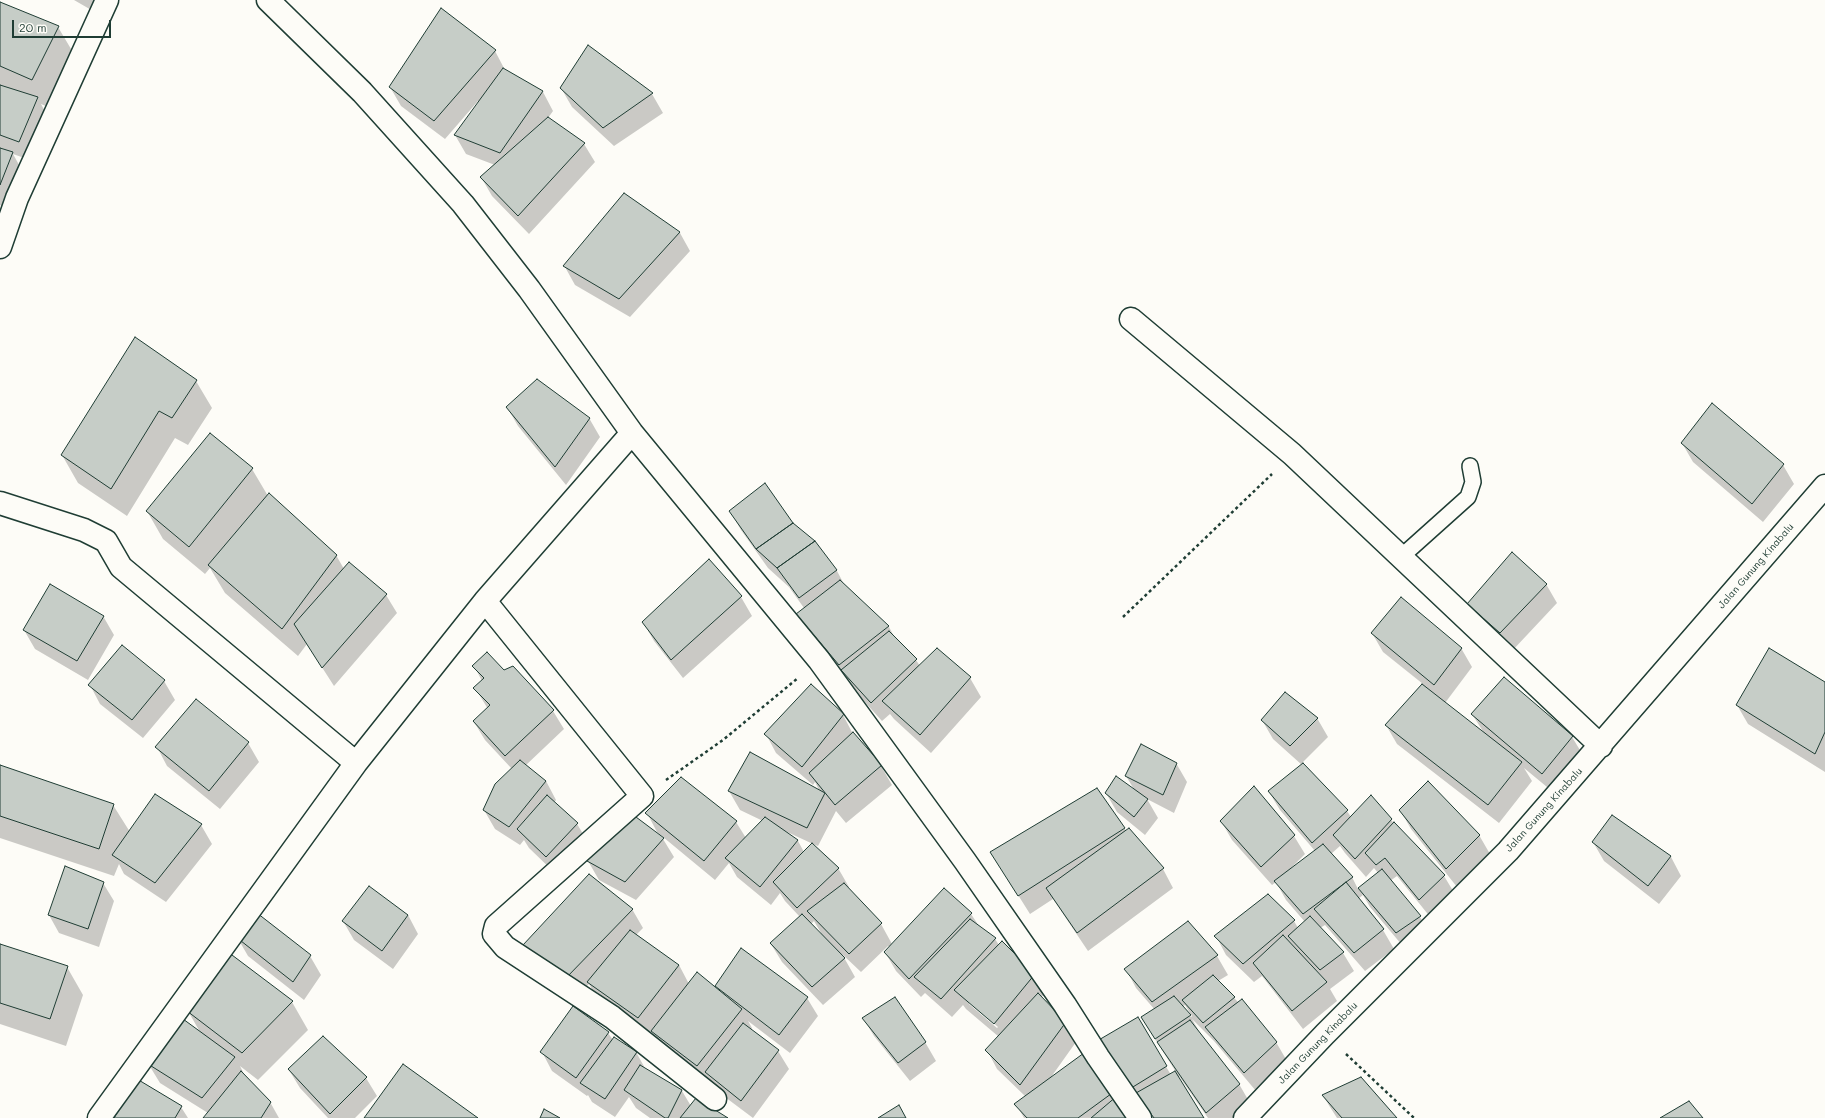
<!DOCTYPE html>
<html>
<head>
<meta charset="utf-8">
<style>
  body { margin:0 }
  #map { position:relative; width:1825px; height:1118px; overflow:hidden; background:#fdfcf7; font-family:Mali,sans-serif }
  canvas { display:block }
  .scale { position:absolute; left:12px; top:20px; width:99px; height:18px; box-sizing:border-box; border:2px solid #1f3d34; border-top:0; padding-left:5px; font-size:12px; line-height:14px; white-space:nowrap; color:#1f3d34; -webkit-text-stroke:3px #fdfcf7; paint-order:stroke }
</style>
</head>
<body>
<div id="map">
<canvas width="1825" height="1118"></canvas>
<div class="scale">20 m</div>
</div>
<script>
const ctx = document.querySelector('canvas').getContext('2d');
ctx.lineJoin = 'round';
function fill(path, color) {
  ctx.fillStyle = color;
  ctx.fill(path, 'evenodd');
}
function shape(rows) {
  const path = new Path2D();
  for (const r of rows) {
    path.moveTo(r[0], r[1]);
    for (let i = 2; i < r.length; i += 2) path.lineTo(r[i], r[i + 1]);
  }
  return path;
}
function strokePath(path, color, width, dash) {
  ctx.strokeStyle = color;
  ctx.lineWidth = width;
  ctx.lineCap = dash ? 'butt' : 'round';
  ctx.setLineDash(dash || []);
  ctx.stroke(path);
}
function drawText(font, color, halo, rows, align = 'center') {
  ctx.font = font + ' Mali,sans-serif';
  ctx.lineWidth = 4;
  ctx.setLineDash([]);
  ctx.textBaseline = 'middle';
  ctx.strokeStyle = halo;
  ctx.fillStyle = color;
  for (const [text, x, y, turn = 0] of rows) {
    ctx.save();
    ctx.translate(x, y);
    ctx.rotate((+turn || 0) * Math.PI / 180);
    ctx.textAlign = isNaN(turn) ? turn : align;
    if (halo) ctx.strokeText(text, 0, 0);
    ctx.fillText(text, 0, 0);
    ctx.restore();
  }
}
const shadow = shape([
  [74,0,99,0,93,11],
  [0,4,58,27,74,54,48,107,41,104,48,117,30,160,13,154,23,172,8,210,0,205],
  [588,47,652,94,663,113,614,146,572,107,561,88],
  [495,51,505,70,543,92,553,111,548,118,584,144,595,162,529,234,492,196,481,177,495,165,466,154,455,135,480,102,478,101,445,139,401,106,390,87],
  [625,194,680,233,690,251,630,317,575,285,565,267],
  [196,381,212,408,188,445,175,438,127,516,78,483,62,455],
  [507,407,589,418,600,437,566,485,518,426],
  [210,434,252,469,268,496,336,555,344,569,386,595,397,613,334,686,307,644,298,656,225,593,210,568,205,574,163,539,147,511],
  [1682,443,1783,465,1794,484,1763,522,1693,462],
  [730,511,792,523,814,541,837,571,845,586,889,627,895,638,916,660,920,666,937,649,970,678,981,697,931,753,894,719,890,714,882,721,853,689,808,632,797,614,804,608,789,587,768,568,741,530],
  [1546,584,1557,603,1512,651,1479,623,1468,605],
  [741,597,752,616,683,678,654,641,643,622],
  [103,616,114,635,88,680,35,649,24,630],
  [1372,633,1461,648,1472,667,1445,703,1484,733,1472,714,1572,737,1583,755,1553,792,1524,768,1532,781,1499,823,1397,744,1386,725,1423,684,1383,652],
  [474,666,504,671,513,667,553,711,564,729,525,766,546,781,556,800,554,803,577,824,588,842,557,875,529,848,524,840,520,845,495,829,484,810,512,769,485,740,474,722,488,709,475,688,482,681],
  [164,681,175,700,143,738,100,704,90,685],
  [1825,683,1825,772,1748,724,1737,705],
  [196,700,248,743,259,762,220,809,167,766,157,747],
  [843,715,853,734,881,766,892,785,846,823,836,811,818,846,813,844,838,868,849,887,847,889,881,924,892,944,944,890,971,914,979,926,995,939,999,945,1035,974,1045,993,1041,998,1066,1023,1076,1042,1049,1080,1084,1055,1132,1118,1024,1118,1016,1104,1026,1097,997,1069,987,1050,999,1037,966,1009,963,1005,952,1017,925,993,921,997,896,971,885,952,890,947,888,946,861,972,842,954,855,977,823,1005,782,962,771,944,800,917,785,901,780,893,771,905,737,877,729,863,715,880,657,832,647,813,736,822,746,838,763,821,740,810,729,791,820,792,815,782,813,785,776,753,766,734],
  [785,831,813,844,804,852,798,841],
  [814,921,821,933,820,934,811,924],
  [969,1002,998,1027,997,1028,969,1004],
  [1317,718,1328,737,1302,763,1347,811,1351,817,1391,820,1444,876,1455,894,1431,918,1397,876,1390,881,1420,917,1431,935,1407,951,1370,907,1363,895,1358,899,1383,930,1394,949,1365,971,1325,925,1320,928,1343,953,1354,971,1330,989,1337,1001,1303,1029,1262,976,1254,982,1226,955,1216,936,1268,895,1294,921,1298,928,1305,922,1286,900,1276,882,1272,885,1232,840,1221,821,1294,836,1305,854,1290,869,1291,870,1315,851,1280,810,1269,792,1302,765,1273,739,1262,720],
  [1340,846,1345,853,1366,877,1374,868,1378,873,1358,889,1352,877,1331,854],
  [1176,763,1187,782,1174,813,1147,799,1158,818,1145,835,1117,812,1106,793,1135,791,1126,776],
  [0,766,113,805,130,832,155,795,201,825,212,844,166,902,124,874,119,864,114,876,0,838],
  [1400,810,1479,835,1490,854,1457,887,1411,829],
  [1613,817,1671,857,1681,876,1659,904,1604,861,1593,842],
  [1124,828,1163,869,1173,888,1088,951,1053,899,1030,914,991,852],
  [663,839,674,857,636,900,599,880,588,861],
  [103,883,114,901,99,947,59,933,49,915],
  [632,909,643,928,636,935,679,965,689,984,715,988,741,950,807,998,818,1016,790,1053,748,1021,752,1028,751,1030,778,1051,789,1069,753,1118,717,1091,711,1081,708,1084,663,1050,652,1032,649,1036,599,1001,589,984,577,996,535,964,524,945],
  [408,915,418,934,393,969,354,940,343,921],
  [1188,922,1217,956,1228,975,1218,981,1276,1042,1287,1061,1256,1091,1214,1041,1192,1019,1201,1035,1239,1084,1250,1103,1232,1118,1208,1118,1179,1076,1178,1077,1203,1118,1152,1118,1109,1060,1137,1018,1171,1075,1176,1072,1153,1036,1155,1010,1136,988,1126,969],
  [1185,1005,1192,1016,1191,1017,1182,1007],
  [237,937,310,956,321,975,304,1000,248,956],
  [0,945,67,967,83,995,66,1046,0,1024],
  [228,954,292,1002,308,1030,258,1080,240,1066,245,1076,270,1102,279,1118,204,1118,208,1113,160,1083,149,1065,200,1032,188,1011],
  [863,1018,925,1042,936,1061,910,1081,874,1036],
  [608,1033,613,1040,636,1052,646,1070,682,1091,691,1106,727,1118,650,1118,636,1108,629,1097,615,1117,592,1102,588,1095,587,1096,552,1071,542,1052],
  [289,1070,366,1078,377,1096,355,1118,328,1118,300,1088],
  [1323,1096,1396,1118,1337,1118],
  [181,1107,188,1118,115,1118]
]);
const building = shape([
  [0,2,59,26,32,80,0,66,0,2],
  [441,8,496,50,434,121,389,87,441,8],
  [588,45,653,93,603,128,560,88,588,45],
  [503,68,543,91,500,153,454,135,503,68],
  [0,85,38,97,19,142,0,135,0,85],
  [548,117,585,143,518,216,480,177,548,117],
  [0,148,13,152,0,185,0,148],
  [624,193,680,232,619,299,563,266,624,193],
  [135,337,197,380,172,418,159,411,111,489,61,455,135,337],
  [537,379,590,418,555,467,506,407,537,379],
  [1712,403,1784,464,1752,504,1681,443,1712,403],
  [210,433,253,468,189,547,146,511,210,433],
  [765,483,793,523,756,549,729,511,765,483],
  [269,493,337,555,282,629,208,565,269,493],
  [793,523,815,541,777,568,756,549,793,523],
  [815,541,837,570,799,598,777,568,815,541],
  [1512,552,1547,584,1500,633,1467,604,1512,552],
  [709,559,742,596,671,660,642,622,709,559],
  [349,562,387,594,322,668,294,624,349,562],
  [840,580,889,626,839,665,796,614,840,580],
  [50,584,104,616,77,661,23,630,50,584],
  [1401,597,1462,648,1434,685,1371,633,1401,597],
  [889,631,917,659,871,703,841,670,889,631],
  [122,645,165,680,132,720,88,685,122,645],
  [937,648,971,677,920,735,882,701,937,648],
  [1769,648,1825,682,1825,732,1815,754,1736,705,1769,648],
  [487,652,504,670,513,666,554,710,505,756,473,721,490,705,473,688,484,678,472,666,487,652],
  [1504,677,1573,736,1542,774,1471,714,1504,677],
  [811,684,844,714,802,767,764,734,811,684],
  [1422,684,1522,762,1488,805,1385,725,1422,684],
  [1285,692,1318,718,1290,746,1261,720,1285,692],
  [196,699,249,742,209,791,155,747,196,699],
  [853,732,882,765,835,805,809,773,853,732],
  [1141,744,1177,763,1163,795,1125,776,1141,744],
  [750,752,825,793,807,828,728,791,750,752],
  [520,760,546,781,509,827,483,810,495,784,520,760],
  [1303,763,1348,810,1312,843,1268,791,1303,763],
  [0,765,114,804,99,849,0,816,0,765],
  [1116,776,1148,799,1134,817,1105,793,1116,776],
  [681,777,737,821,704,861,645,813,681,777],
  [1428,781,1480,835,1446,869,1399,810,1428,781],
  [1254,786,1295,835,1261,867,1220,821,1254,786],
  [1097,788,1125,828,1018,896,990,852,1097,788],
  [155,794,202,824,155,883,112,855,155,794],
  [547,795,578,823,546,857,517,829,547,795],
  [1371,795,1392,819,1355,859,1333,835,1371,795],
  [632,814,664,838,625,882,587,861,632,814],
  [1612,815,1671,856,1648,886,1592,842,1612,815],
  [765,817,798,840,760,887,725,858,765,817],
  [1394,822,1445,875,1419,900,1385,858,1376,865,1365,853,1394,822],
  [1129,828,1164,868,1077,933,1046,888,1129,828],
  [812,843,839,868,797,908,773,882,812,843],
  [1323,844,1353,877,1303,914,1274,881,1323,844],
  [65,866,104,882,88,929,48,915,65,866],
  [1382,869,1421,916,1396,933,1358,888,1382,869],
  [589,874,633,909,566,978,523,945,589,874],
  [1346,882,1384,929,1354,953,1314,909,1346,882],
  [844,883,882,923,849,954,807,911,844,883],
  [369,886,408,915,382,951,342,921,369,886],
  [944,888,972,913,909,979,884,952,944,888],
  [1268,894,1295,920,1243,964,1214,936,1268,894],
  [257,913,311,955,293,982,236,937,257,913],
  [802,914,845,958,812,987,770,943,802,914],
  [1310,916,1344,952,1320,970,1288,936,1310,916],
  [970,919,996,938,941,999,914,977,970,919],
  [1188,921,1218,955,1152,1002,1124,969,1188,921],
  [630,930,679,965,638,1018,587,982,630,930],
  [1283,935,1327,982,1292,1011,1253,963,1283,935],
  [1002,941,1035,974,994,1024,954,990,1002,941],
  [0,944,68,966,50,1019,0,1003,0,944],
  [741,948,808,997,779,1035,715,986,741,948],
  [228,952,293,1001,242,1053,187,1011,228,952],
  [697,972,742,1009,697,1066,651,1031,697,972],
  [1213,975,1235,997,1203,1023,1182,1000,1213,975],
  [1038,993,1066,1022,1020,1085,985,1050,1038,993],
  [1174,996,1191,1015,1155,1039,1141,1017,1174,996],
  [895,997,926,1042,898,1063,862,1018,895,997],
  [1242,999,1277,1042,1244,1073,1205,1027,1242,999],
  [573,1006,609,1032,576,1078,540,1052,573,1006],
  [1138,1017,1167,1066,1128,1090,1097,1041,1138,1017],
  [183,1019,235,1057,202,1098,148,1064,183,1019],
  [1190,1020,1240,1084,1206,1113,1157,1042,1190,1020],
  [743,1023,779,1050,741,1101,705,1072,743,1023],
  [323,1036,367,1077,330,1114,288,1069,323,1036],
  [614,1037,637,1052,605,1099,580,1083,614,1037],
  [1084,1053,1115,1091,1078,1118,1027,1118,1014,1104,1084,1053],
  [403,1064,478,1118,364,1118,403,1064],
  [640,1065,682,1090,668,1118,665,1118,624,1090,640,1065],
  [241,1071,271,1102,261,1118,203,1118,241,1071],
  [1175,1071,1204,1118,1154,1118,1136,1093,1175,1071],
  [1361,1077,1397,1118,1342,1118,1322,1095,1361,1077],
  [137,1079,182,1106,175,1118,114,1118,137,1079],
  [1117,1096,1134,1118,1091,1118,1117,1096],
  [696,1098,728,1118,680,1118,696,1098],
  [1689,1101,1703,1118,1660,1118,1689,1101],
  [899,1105,906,1118,878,1118,899,1105],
  [544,1109,560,1118,540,1118,544,1109]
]);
const path = shape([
  [1123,617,1272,474],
  [666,780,723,740,798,678],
  [1346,1054,1414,1118]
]);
const lane = shape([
  [1401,557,1468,497,1473,482,1470,466]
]);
const street = shape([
  [268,0,362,92,463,204,529,289,632,433,819,660,965,861,1065,1005,1098,1057,1140,1118],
  [0,247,17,198,107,0],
  [1131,319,1292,454,1601,746],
  [0,503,84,530,106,541,121,567,356,763],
  [485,601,642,796,496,926,494,934,505,947,612,1017,715,1099],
  [99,1118,356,763,485,601,632,433],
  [1245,1118,1325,1034,1508,851,1825,486]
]);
const streetNames = [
  ["Jalan Gunung Kinabalu",1756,566,-49],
  ["Jalan Gunung Kinabalu",1544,810,-48],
  ["Jalan Gunung Kinabalu",1318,1043,-46]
];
fill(shadow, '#0003');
fill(building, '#c6cdc7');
strokePath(building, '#1f3d34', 1);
strokePath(lane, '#1f3d34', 18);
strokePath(street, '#1f3d34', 25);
strokePath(path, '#1f3d34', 2.5, [3, 3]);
strokePath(lane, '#fdfcf7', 15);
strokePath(street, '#fdfcf7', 22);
drawText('10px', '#1f3d34', '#fdfcf7', streetNames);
</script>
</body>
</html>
